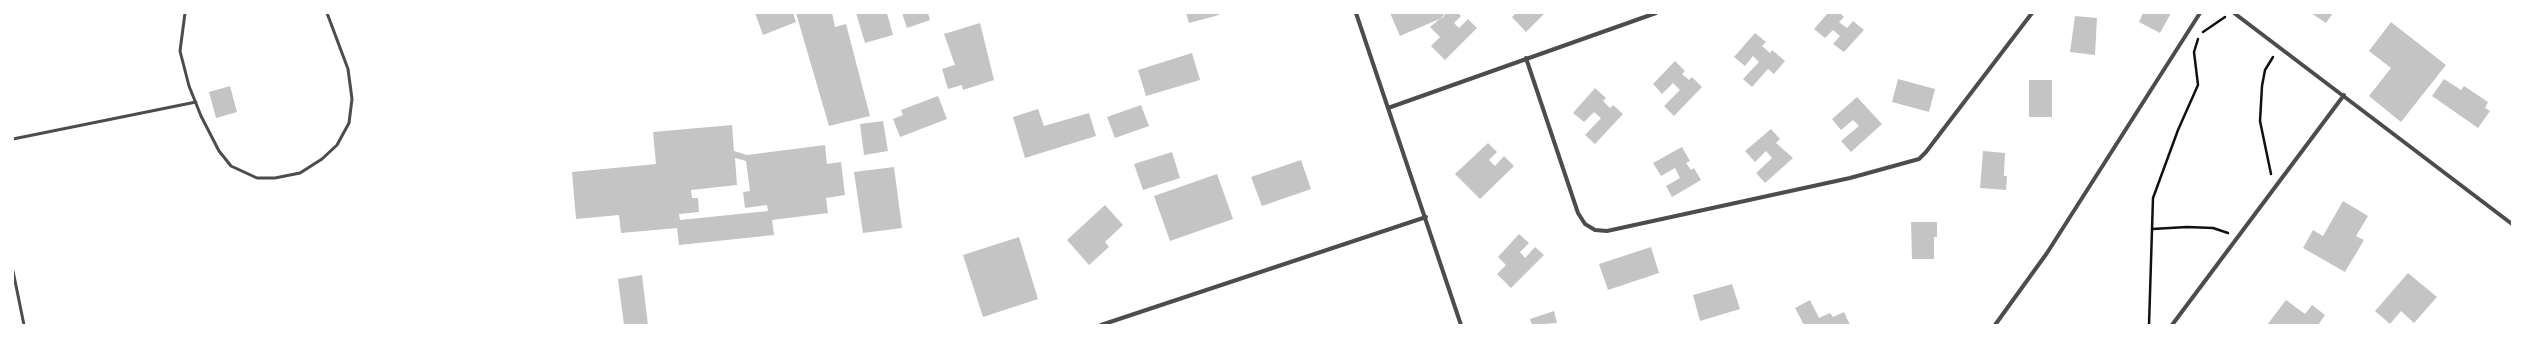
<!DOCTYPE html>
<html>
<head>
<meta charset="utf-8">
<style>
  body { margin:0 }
  #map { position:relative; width:2525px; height:338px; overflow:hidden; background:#fff; font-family:"Exo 2",sans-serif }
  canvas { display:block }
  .frame { position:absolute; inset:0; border:14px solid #fff; pointer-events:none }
</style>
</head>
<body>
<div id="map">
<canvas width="2525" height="338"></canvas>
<div class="frame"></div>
</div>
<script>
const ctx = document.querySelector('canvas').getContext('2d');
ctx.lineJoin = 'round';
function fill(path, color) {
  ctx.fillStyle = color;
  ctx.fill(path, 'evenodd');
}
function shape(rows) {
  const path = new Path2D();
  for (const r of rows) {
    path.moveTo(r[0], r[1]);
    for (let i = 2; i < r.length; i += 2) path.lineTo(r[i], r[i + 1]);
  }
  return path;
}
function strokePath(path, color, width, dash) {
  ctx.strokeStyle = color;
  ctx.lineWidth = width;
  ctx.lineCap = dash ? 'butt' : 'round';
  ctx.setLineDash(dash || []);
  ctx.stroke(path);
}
const building = shape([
  [755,13,793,13,796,22,763,35],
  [796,13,832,13,835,27,846,24,870,116,829,126],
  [856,13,887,13,893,35,865,43],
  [902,13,928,13,930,20,907,28],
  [1186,13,1218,13,1219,15,1189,23],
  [1390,13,1443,13,1444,17,1400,36],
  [1447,13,1458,13,1461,16,1454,23,1459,28,1468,19,1477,28,1445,60,1431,46,1440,37,1430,27],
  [1516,13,1545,13,1526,32,1512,17],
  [1828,13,1840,13,1844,17,1839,22,1847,28,1853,21,1864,30,1844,52,1833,44,1840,36,1833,30,1825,38,1814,29],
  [2143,13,2171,13,2160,33,2139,22],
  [2311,13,2333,13,2326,23],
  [2075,16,2097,18,2095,55,2070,52],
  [2391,22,2446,65,2401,122,2369,96,2391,68,2369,51],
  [980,23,994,80,963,90,962,85,948,89,942,69,955,65,944,34],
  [1755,33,1766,42,1762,46,1770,53,1772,50,1785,61,1774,74,1768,69,1752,87,1743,79,1759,62,1753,56,1745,66,1734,57],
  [1192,53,1200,80,1146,96,1138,70],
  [1675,61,1685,71,1682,74,1689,80,1692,77,1702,87,1674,116,1664,106,1680,90,1673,83,1662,94,1653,84],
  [1898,79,1935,89,1929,112,1892,102],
  [2444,79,2461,90,2464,86,2488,102,2485,108,2490,111,2478,128,2432,96],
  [2029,80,2052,80,2052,117,2029,117],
  [230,86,237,112,216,118,209,92],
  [1595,88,1606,98,1603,101,1610,108,1613,105,1623,114,1595,144,1585,135,1601,118,1594,112,1584,122,1573,113],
  [938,96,947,119,900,137,893,119,903,115,901,110],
  [1857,97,1882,124,1851,152,1841,141,1859,126,1853,120,1841,130,1832,119],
  [1141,105,1149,126,1115,138,1107,117],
  [1038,109,1044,126,1089,113,1096,136,1025,158,1013,117],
  [883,121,888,151,864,155,860,124],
  [732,125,734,151,747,155,825,145,827,164,841,162,845,195,826,198,828,213,772,220,774,235,679,245,677,228,621,233,619,215,576,219,572,172,656,164,653,132],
  [735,158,746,161,750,191,743,192,745,208,767,205,768,211,680,220,679,214,699,212,698,198,692,198,691,190,737,185],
  [1771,129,1780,139,1776,143,1793,158,1765,183,1756,173,1772,158,1766,151,1755,162,1745,151],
  [1488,143,1497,152,1489,160,1495,166,1504,156,1514,166,1480,199,1455,174],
  [1682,147,1690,161,1686,163,1691,170,1694,168,1701,180,1672,197,1666,186,1680,178,1675,168,1661,176,1653,163],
  [1983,151,2005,153,2004,176,2007,176,2006,190,1980,188],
  [1172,152,1180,178,1143,190,1134,164],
  [1301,160,1311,189,1262,206,1251,177],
  [894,167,902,228,863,233,854,172],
  [1217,174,1233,219,1170,241,1154,196],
  [2343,201,2368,216,2356,236,2364,240,2345,272,2303,248,2313,230,2323,236],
  [1105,205,1123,225,1105,242,1109,247,1089,265,1067,240],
  [1911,222,1937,222,1937,237,1934,237,1934,259,1912,259],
  [1519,234,1529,243,1520,252,1525,258,1535,247,1544,255,1511,288,1497,274,1506,265,1498,257],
  [1019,237,1038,299,983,317,963,255],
  [1651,247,1659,273,1608,290,1599,264],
  [2408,273,2437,297,2414,323,2401,311,2390,324,2375,311],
  [642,275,648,325,624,325,618,279],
  [1732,284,1740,309,1700,321,1693,295],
  [1810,300,1819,318,1830,313,1833,317,1844,312,1850,325,1804,325,1795,308],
  [2286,300,2305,314,2312,305,2325,315,2318,325,2267,325],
  [1554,311,1557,323,1532,325,1530,319]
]);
const path = shape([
  [2203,32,2225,17],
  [2271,174,2260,121,2262,86,2265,70,2273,57],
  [2152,229,2187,227,2213,228,2228,233],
  [2149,325,2153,198,2178,130,2198,85,2194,52,2198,39]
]);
const service = shape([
  [185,13,180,51,189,86,201,116,219,151,231,166,257,178,275,178,300,173,322,159,337,145,349,123,352,99,348,69,327,13],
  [13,139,196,102],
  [13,271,24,325]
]);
const minor = shape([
  [1356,13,1461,325],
  [2234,13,2512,224],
  [1526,58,1578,213,1585,224,1595,230,1607,231,1850,178,1919,159,1926,152,2032,13],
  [1388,108,1656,13],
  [1101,325,1426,217],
  [1995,325,2047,253,2200,13],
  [2172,325,2344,95]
]);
fill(building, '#c4c4c4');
strokePath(path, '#111', 2.5);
strokePath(service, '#4c4c4c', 3);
strokePath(minor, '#4c4c4c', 4);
</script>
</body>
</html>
